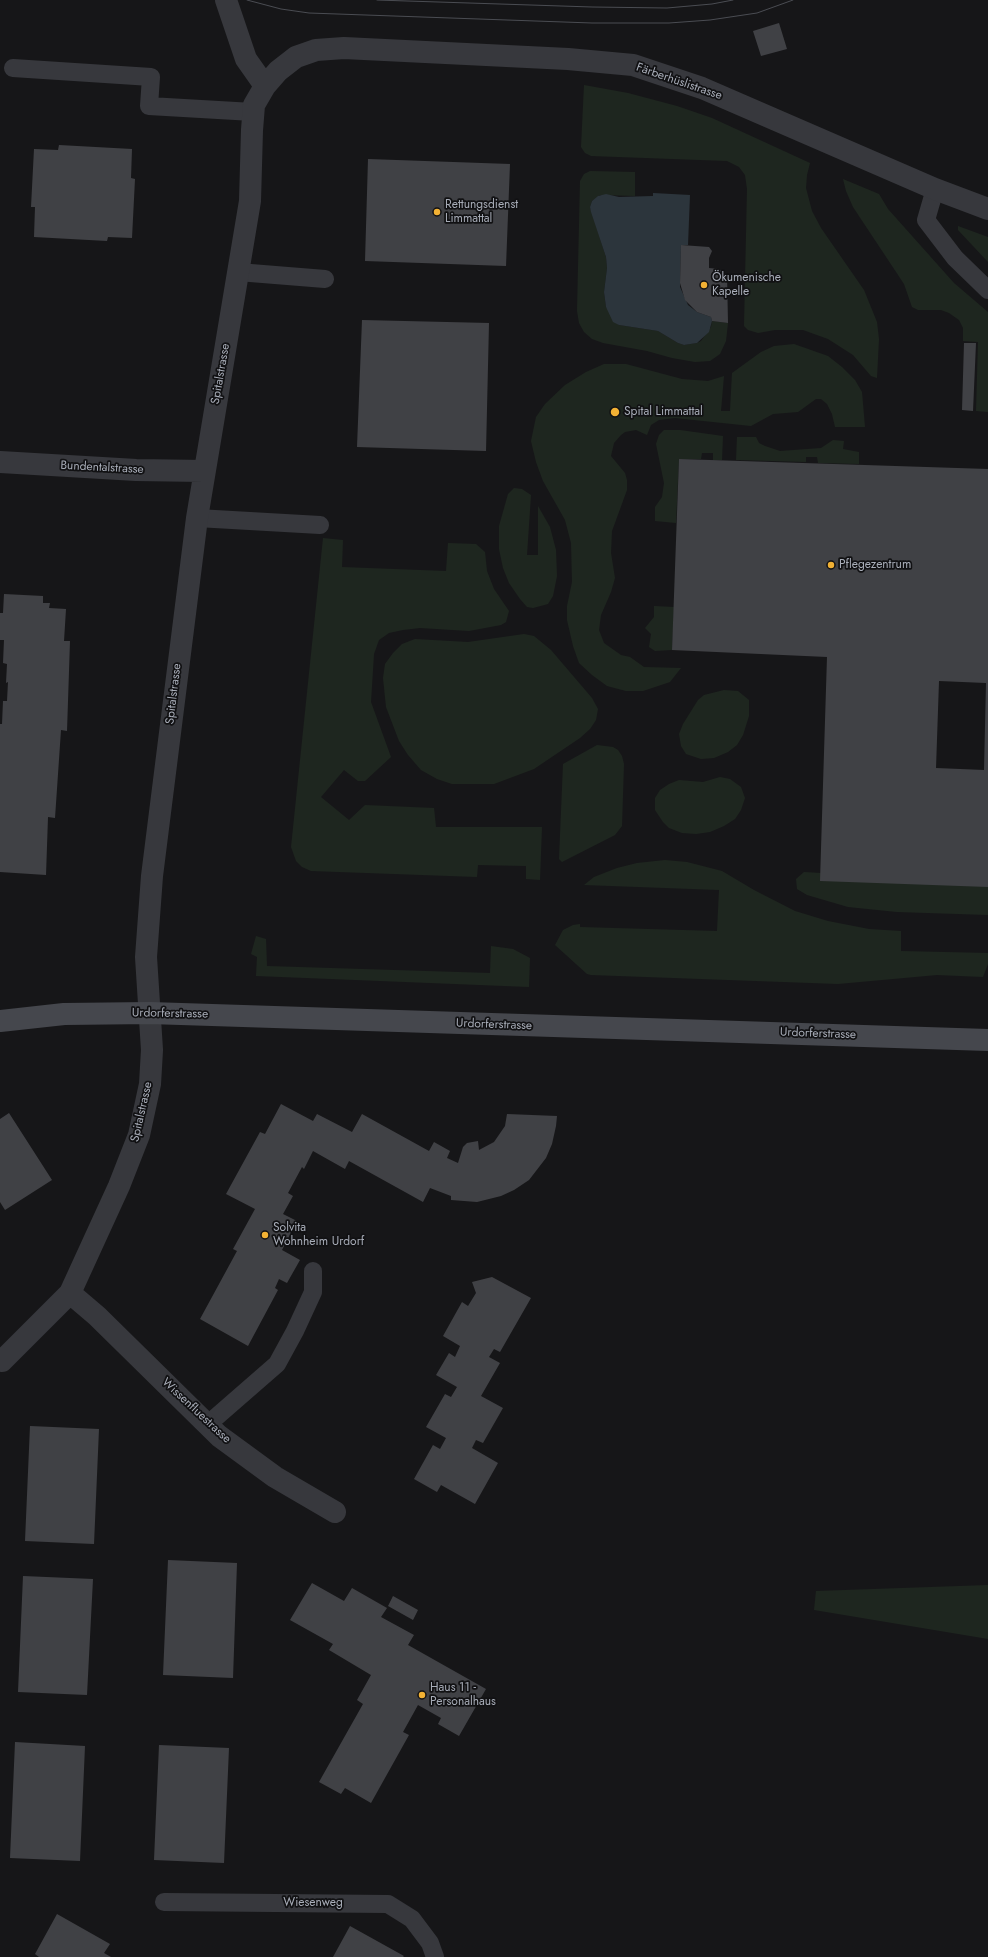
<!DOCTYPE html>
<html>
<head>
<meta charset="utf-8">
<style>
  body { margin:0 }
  canvas { display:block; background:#161618 }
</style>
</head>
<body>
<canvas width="988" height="1957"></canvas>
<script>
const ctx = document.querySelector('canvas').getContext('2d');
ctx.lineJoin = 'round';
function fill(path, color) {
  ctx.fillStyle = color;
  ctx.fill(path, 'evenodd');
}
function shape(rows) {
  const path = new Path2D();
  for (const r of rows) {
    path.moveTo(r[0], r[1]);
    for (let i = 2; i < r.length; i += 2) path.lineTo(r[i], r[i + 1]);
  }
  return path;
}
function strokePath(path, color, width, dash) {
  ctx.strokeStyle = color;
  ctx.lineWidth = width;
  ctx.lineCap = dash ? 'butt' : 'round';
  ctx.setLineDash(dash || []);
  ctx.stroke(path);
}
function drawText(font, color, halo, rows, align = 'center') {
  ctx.font = font + ' Jost,sans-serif';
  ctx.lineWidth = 3.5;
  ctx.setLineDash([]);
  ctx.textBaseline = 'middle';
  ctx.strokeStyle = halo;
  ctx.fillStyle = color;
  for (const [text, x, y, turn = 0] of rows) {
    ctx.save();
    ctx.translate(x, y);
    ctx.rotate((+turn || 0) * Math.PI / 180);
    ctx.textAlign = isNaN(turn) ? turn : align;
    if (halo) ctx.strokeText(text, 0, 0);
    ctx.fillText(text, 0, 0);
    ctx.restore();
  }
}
const green = shape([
  [584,85,628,93,677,106,712,118,810,163,807,175,806,188,812,211,821,228,864,290,877,322,879,339,877,378,871,376,853,355,828,339,803,330,775,330,758,333,748,330,744,326,747,189,745,175,739,167,727,161,591,156,585,153,581,147],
  [590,171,635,172,635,196,600,195,592,201,590,207,606,257,607,268,604,292,606,307,619,325,658,331,678,343,684,345,697,343,701,341,711,327,712,321,728,323,726,341,720,354,710,361,695,362,672,358,647,351,603,343,592,339,584,332,579,323,577,311,580,181,584,174],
  [843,179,879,194,888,209,954,283,988,312,988,412,976,411,978,342,963,341,963,328,959,320,949,313,941,310,918,310,912,307,904,284,853,207,846,191],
  [958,226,988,237,988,262,958,230],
  [794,344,828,356,842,367,855,380,862,392,865,427,835,427,832,414,827,404,821,399,816,399,798,412,773,414,751,426,675,418,659,420,651,425,647,435,636,430,625,432,621,435,614,443,611,456,625,473,627,480,627,490,612,531,611,553,615,578,611,592,601,615,599,630,604,643,621,655,630,657,644,667,681,668,670,682,643,691,626,691,607,686,592,675,579,663,573,646,567,620,567,606,572,582,571,543,565,520,543,481,536,462,531,441,536,417,545,404,565,385,586,372,604,364,626,364,682,379,708,381,724,376,721,411,730,411,732,373,761,352,774,346],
  [664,430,680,430,723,436,722,460,713,460,713,453,702,453,701,459,679,459,676,523,655,521,655,507,662,497,664,483,656,444,659,435],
  [737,437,756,437,759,443,765,446,780,451,821,448,833,440,844,441,843,449,859,452,859,464,818,463,817,457,806,457,806,462,736,460],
  [514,488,522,489,531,495,527,555,538,555,538,506,550,527,556,550,557,576,553,596,548,604,533,608,527,607,520,599,509,583,503,568,499,549,499,526,508,494],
  [323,538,343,540,342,567,446,571,448,543,476,544,485,552,487,571,494,589,509,611,506,622,501,625,469,631,420,628,403,630,389,633,379,640,374,654,371,702,391,757,365,781,358,781,344,770,321,797,349,820,365,805,434,808,436,827,542,827,540,880,526,879,526,866,478,865,477,877,311,871,302,867,296,861,291,847],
  [654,606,674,607,672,650,655,651,649,647,651,634,645,628,654,617],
  [524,634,534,636,551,650,592,698,598,709,596,720,590,729,580,738,534,769,494,784,452,784,437,779,421,770,408,755,399,741,386,707,383,678,385,664,393,653,402,644,415,639,468,642],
  [724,690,738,691,749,700,749,716,743,735,737,745,728,752,714,758,701,759,686,754,681,746,679,734,683,724,698,700,704,695],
  [597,745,613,747,618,750,622,756,624,764,622,826,615,835,562,862,559,859,563,764],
  [720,777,730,779,741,787,745,798,741,810,735,819,724,826,710,832,696,834,682,833,669,828,663,822,655,810,655,798,660,790,669,784,679,780,703,782],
  [665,860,687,862,722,871,754,890,795,911,828,921,869,929,901,931,901,951,988,953,988,964,983,977,937,975,838,984,591,975,587,974,555,945,563,930,573,925,580,924,580,927,717,931,719,890,584,885,594,877,617,868,637,863],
  [804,872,988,883,988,915,897,912,848,907,807,895,797,889,796,879],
  [256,936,266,939,267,966,490,973,491,946,513,949,530,958,529,987,256,976,257,957,251,954],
  [988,1585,988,1639,814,1610,816,1591]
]);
const water = shape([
  [653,193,690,195,688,245,681,245,680,287,688,305,697,312,711,317,712,321,709,332,697,343,684,345,678,343,658,331,619,325,613,322,606,307,604,292,607,268,606,257,591,212,590,207,592,201,598,196,606,194,619,197,653,196]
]);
const building = shape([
  [779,23,787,49,761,56,753,31],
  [59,145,132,149,131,178,135,179,132,238,108,237,107,241,34,237,35,207,31,207,34,149,58,150],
  [368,159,510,164,506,266,365,261],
  [681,245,709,247,712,251,709,258,709,268,719,269,727,275,728,323,712,321,711,317,697,312,685,300,680,283],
  [362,320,489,323,486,451,357,447],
  [964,343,976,343,973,411,962,410],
  [679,459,988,469,988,887,820,881,827,657,672,650],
  [939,681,986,683,984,770,936,768],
  [4,594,43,596,43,603,50,603,49,608,66,609,64,641,70,641,67,731,61,730,55,818,48,817,46,875,0,872,0,724,2,724,3,701,7,701,8,682,6,683,7,664,3,663,4,640,0,640,0,613,3,613],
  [281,1104,313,1121,317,1114,352,1132,362,1114,429,1151,434,1142,450,1151,447,1158,458,1163,463,1147,467,1143,478,1141,479,1150,494,1142,505,1126,507,1114,557,1116,556,1126,552,1144,546,1158,529,1180,514,1190,501,1196,477,1202,451,1200,451,1196,430,1188,423,1202,349,1161,345,1169,313,1151,304,1169,302,1167,288,1193,293,1196,283,1214,297,1221,282,1250,300,1260,287,1283,279,1279,275,1288,278,1290,248,1346,200,1319,237,1251,233,1249,255,1209,226,1194,260,1132,265,1134],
  [9,1113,52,1180,5,1210,0,1202,0,1119],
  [492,1277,531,1298,500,1352,494,1349,489,1357,500,1363,481,1396,503,1408,483,1443,476,1440,472,1448,498,1463,475,1504,441,1485,437,1492,414,1479,433,1445,440,1449,446,1438,426,1427,445,1394,451,1397,457,1387,436,1375,449,1353,455,1357,460,1346,443,1336,462,1302,468,1306,476,1293,472,1282],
  [30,1426,99,1429,94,1544,25,1541],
  [168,1560,237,1563,233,1678,163,1675],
  [23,1576,93,1579,87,1695,18,1692],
  [312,1583,344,1601,352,1588,387,1608,381,1617,414,1635,408,1645,486,1689,459,1736,438,1724,441,1718,418,1705,403,1732,409,1735,371,1803,345,1788,341,1794,319,1782,363,1704,357,1700,371,1675,329,1650,333,1644,290,1620],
  [393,1596,418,1610,413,1620,388,1606],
  [15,1742,85,1746,80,1861,10,1858],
  [159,1745,229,1748,224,1863,154,1860],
  [57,1914,110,1944,104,1953,111,1957,39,1957,35,1954],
  [350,1926,404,1956,403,1957,333,1957]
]);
const lane = shape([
  [13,68,151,77,149,106,253,112],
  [935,189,926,220,955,258,988,290],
  [238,272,325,279],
  [197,518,320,525],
  [207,1425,277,1364,295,1331,313,1292,313,1271],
  [164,1902,388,1904,412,1919,430,1943,435,1957]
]);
const street = shape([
  [226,0,246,59,265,86],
  [0,462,136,470,204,471],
  [70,1293,97,1316,219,1436,275,1477,335,1512],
  [2,1361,70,1293,119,1186,139,1135,150,1084,152,1050,146,957,152,876,197,518,250,201,252,130,254,105,265,86,278,71,296,57,316,50,344,48,568,59,633,65,702,88,935,189,988,209]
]);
const secondary = shape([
  [0,1021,64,1014,150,1013,988,1040]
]);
const tram = shape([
  [247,0,281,9,309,13,592,23,669,23,710,20,757,13,793,0],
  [377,0,592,7,667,8,712,4,733,0]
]);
const markers = [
  [437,212,4,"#f2b134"],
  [704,285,4,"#f2b134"],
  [615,412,5,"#f2b134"],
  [831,565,4,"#f2b134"],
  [265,1235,4,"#f2b134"],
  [422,1695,4,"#f2b134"]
];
const streetNames = [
  ["Färberhüslistrasse",679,82,19],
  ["Spitalstrasse",221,374,-80],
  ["Bundentalstrasse",102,468,3],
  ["Spitalstrasse",174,694,-83],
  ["Urdorferstrasse",170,1014,1],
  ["Urdorferstrasse",494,1025,2],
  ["Urdorferstrasse",818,1034,2],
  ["Spitalstrasse",142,1112,-77],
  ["Wissenfluestrasse",196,1411,43],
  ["Wiesenweg",313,1903]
];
const poiNames = [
  ["Rettungsdienst",445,205],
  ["Limmattal",445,219],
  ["Ökumenische",712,278],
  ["Kapelle",712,292],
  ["Spital Limmattal",624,412],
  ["Pflegezentrum",839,565],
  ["Solvita",273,1228],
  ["Wohnheim Urdorf",273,1242],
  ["Haus 11 -",430,1688],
  ["Personalhaus",430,1702]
];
fill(green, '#1e261f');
fill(water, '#2c353c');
fill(building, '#404145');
strokePath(lane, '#37383d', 18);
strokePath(street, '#37383d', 22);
strokePath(secondary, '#45474d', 22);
strokePath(tram, '#4a4c52', 1);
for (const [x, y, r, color] of markers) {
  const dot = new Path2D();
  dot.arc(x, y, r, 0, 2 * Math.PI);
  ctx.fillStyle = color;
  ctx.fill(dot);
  strokePath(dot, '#111113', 1.5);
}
drawText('12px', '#a8adb8', '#111113', streetNames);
drawText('12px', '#a8adb8', '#111113', poiNames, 'left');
</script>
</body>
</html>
